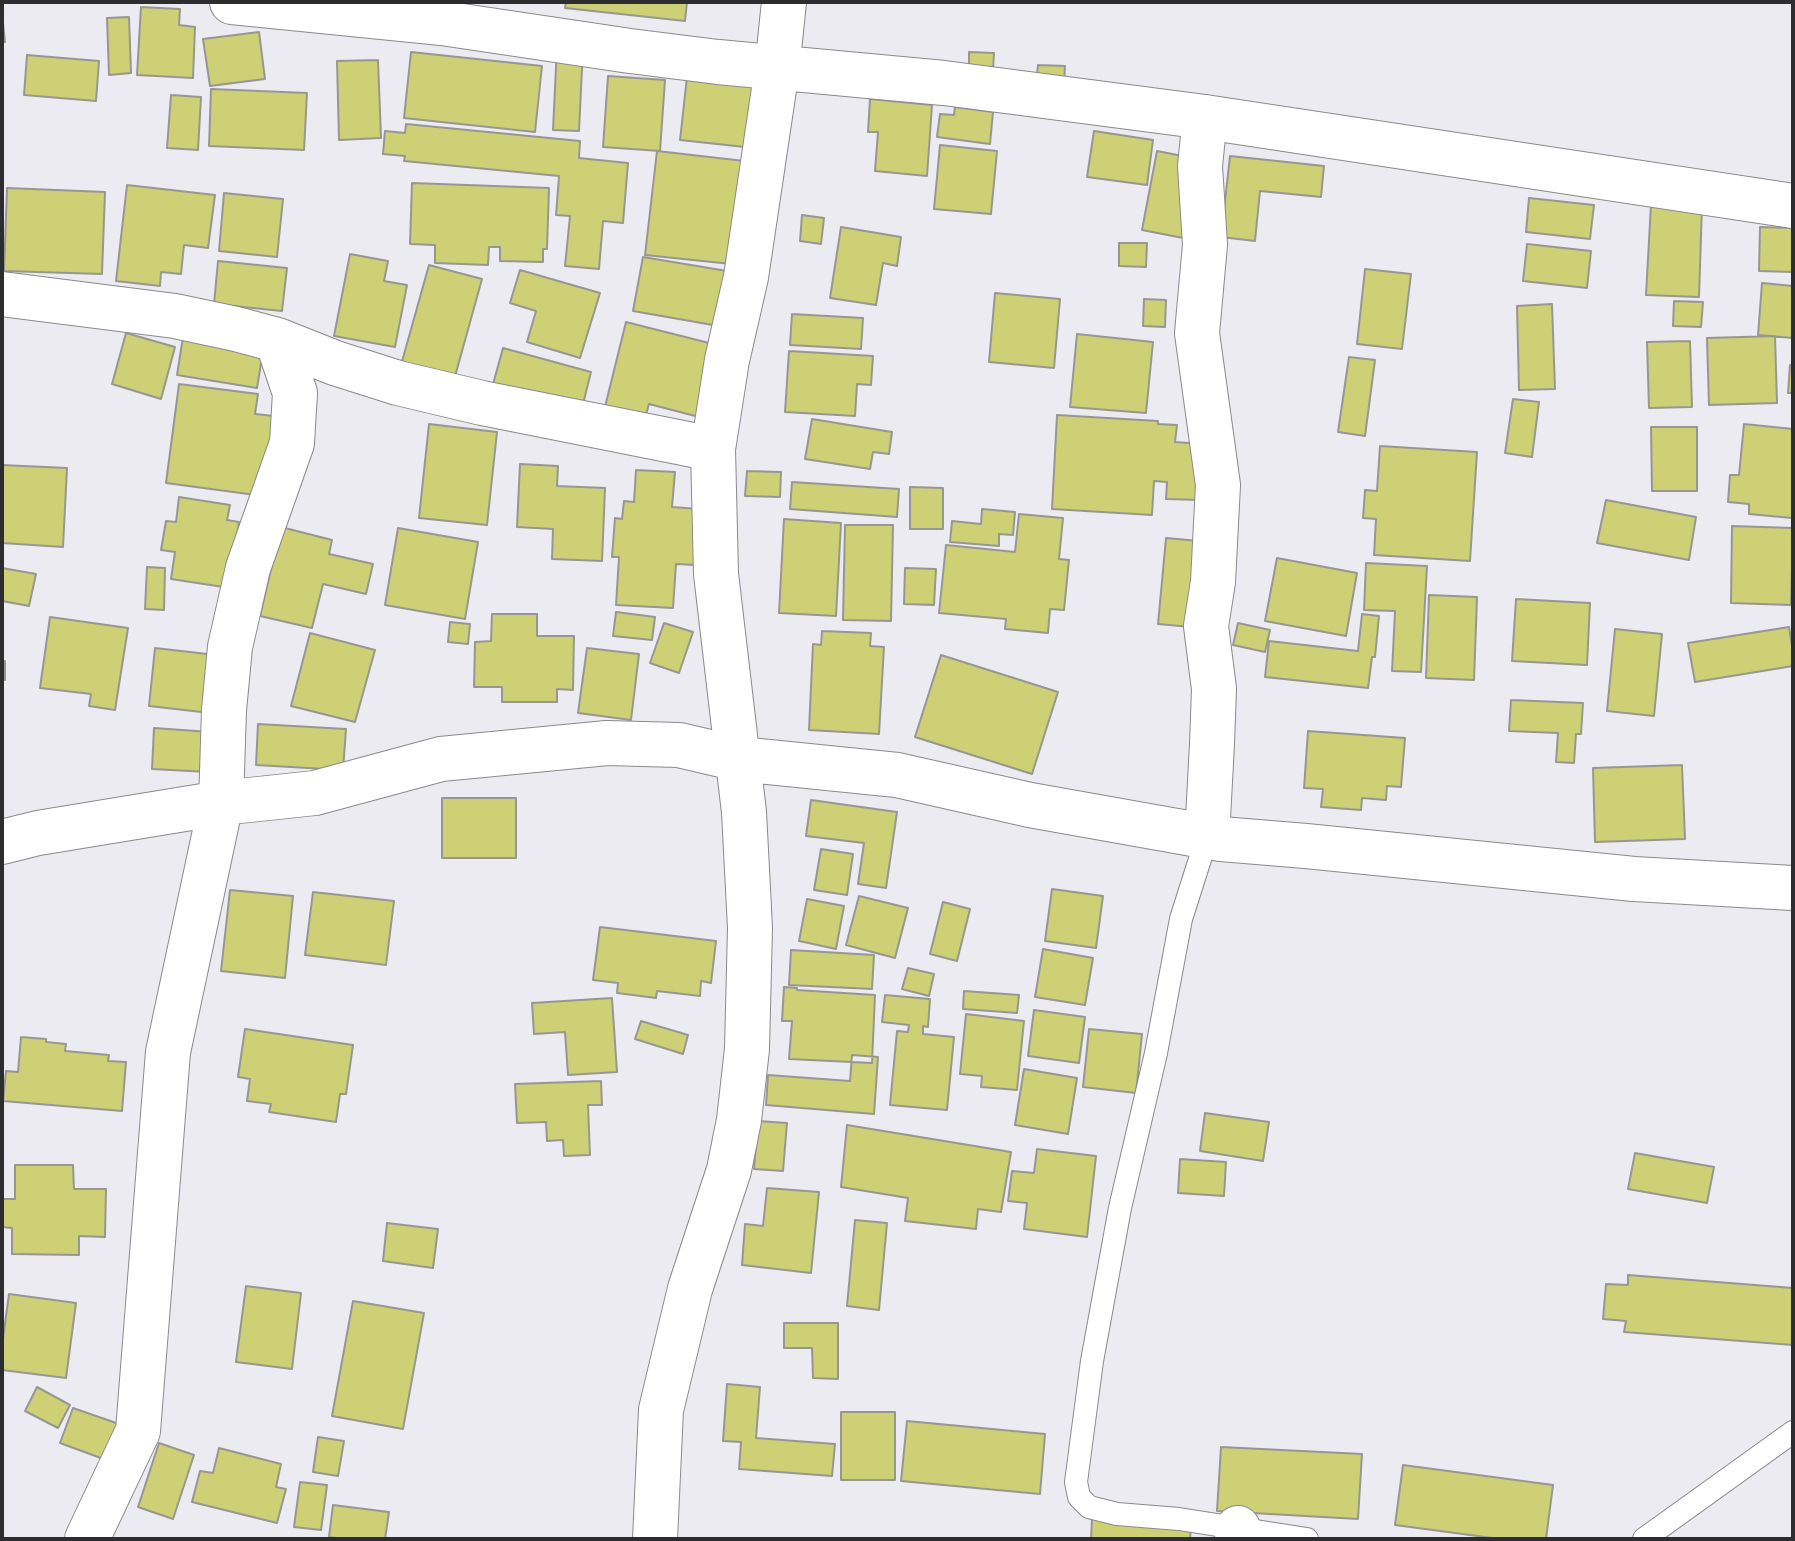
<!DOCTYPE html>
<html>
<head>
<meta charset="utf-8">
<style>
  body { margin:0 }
  #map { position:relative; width:1795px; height:1541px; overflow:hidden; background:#ecebf1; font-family:"Alegreya Sans",sans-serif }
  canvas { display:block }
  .frame { position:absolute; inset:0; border:4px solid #2d2d2f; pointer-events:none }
</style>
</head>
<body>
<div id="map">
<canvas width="1795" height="1541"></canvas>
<div class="frame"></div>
</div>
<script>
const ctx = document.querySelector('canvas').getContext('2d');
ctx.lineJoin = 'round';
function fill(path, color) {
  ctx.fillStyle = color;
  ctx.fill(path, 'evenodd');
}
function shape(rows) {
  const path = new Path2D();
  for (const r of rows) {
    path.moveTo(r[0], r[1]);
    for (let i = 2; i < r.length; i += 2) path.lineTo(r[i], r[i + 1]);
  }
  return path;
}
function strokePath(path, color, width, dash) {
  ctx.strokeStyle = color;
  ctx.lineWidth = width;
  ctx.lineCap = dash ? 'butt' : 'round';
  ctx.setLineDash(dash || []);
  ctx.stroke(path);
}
const building = shape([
  [566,2,687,2,685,21,565,8,566,2],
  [141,7,180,9,179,25,195,27,193,78,137,75,141,7],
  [2,13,5,42,2,42,2,13],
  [129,17,131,73,109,75,107,18,129,17],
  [259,32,265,79,210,86,203,39,259,32],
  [557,46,583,48,579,131,553,130,557,46],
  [411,52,542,66,535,132,404,118,411,52],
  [969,52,994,53,993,70,969,68,969,52],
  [27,55,99,61,96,101,24,95,27,55],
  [378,60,381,138,339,140,337,61,378,60],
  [1038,65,1065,66,1064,87,1036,85,1038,65],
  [608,76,665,80,660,151,603,147,608,76],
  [687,77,761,84,754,148,680,140,687,77],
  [211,89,307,93,304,150,209,146,211,89],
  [171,95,201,97,198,150,167,148,171,95],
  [870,99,932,105,927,176,875,171,878,132,868,132,870,99],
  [955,107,993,112,990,144,937,137,940,114,954,115,955,107],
  [406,124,580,141,579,158,628,163,623,223,603,221,599,269,565,266,570,216,556,215,559,176,404,161,405,156,383,154,385,131,405,133,406,124],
  [1094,131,1153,140,1147,185,1087,177,1094,131],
  [940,145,997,151,991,214,934,209,940,145],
  [657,151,753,162,741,265,645,255,657,151],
  [1157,151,1198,159,1183,238,1142,230,1157,151],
  [1230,156,1324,166,1321,197,1260,191,1255,241,1221,237,1230,156],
  [412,183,549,188,547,249,543,249,543,262,500,261,500,247,489,247,488,265,435,263,435,245,410,244,412,183],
  [127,185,215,195,208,248,184,245,181,274,161,272,160,286,116,281,127,185],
  [7,188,105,192,102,274,4,271,7,188],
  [224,193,283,199,277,257,219,251,224,193],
  [1529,198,1594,205,1590,239,1526,232,1529,198],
  [1651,204,1702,206,1699,297,1646,295,1651,204],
  [802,215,824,218,821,244,800,241,802,215],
  [841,227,901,237,897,266,883,263,876,305,830,298,841,227],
  [1760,227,1793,228,1793,272,1759,271,1760,227],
  [1119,243,1147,243,1146,267,1119,266,1119,243],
  [1527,244,1591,251,1587,288,1523,281,1527,244],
  [350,254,388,261,384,281,407,285,395,347,334,336,350,254],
  [643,257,739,273,730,328,633,311,643,257],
  [218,261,287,268,282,311,214,304,218,261],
  [429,265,482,279,454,380,401,365,429,265],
  [1365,269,1411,274,1402,349,1357,344,1365,269],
  [520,270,600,293,580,358,527,342,536,311,510,303,520,270],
  [1762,283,1793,286,1793,338,1758,335,1762,283],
  [995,293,1060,299,1054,368,989,362,995,293],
  [1144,299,1166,300,1165,327,1143,326,1144,299],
  [1674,301,1703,302,1701,327,1673,326,1674,301],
  [1552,304,1555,389,1519,390,1517,306,1552,304],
  [792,314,863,318,861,349,790,345,792,314],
  [626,322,721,346,703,418,649,404,642,429,602,419,626,322],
  [126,333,175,347,161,399,112,384,126,333],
  [1077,334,1153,342,1146,413,1070,407,1077,334],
  [1775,336,1777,403,1709,405,1707,338,1775,336],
  [183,337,263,351,257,388,177,375,183,337],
  [1690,341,1692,407,1649,408,1647,342,1690,341],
  [503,348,591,372,581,412,492,388,503,348],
  [789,351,873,356,871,385,857,384,855,416,785,412,789,351],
  [1349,357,1375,360,1365,436,1338,432,1349,357],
  [1790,365,1793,365,1793,393,1788,393,1790,365],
  [179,384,258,394,255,414,274,416,263,496,166,483,179,384],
  [1513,399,1539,402,1532,457,1505,453,1513,399],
  [1057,415,1158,421,1158,424,1177,425,1175,442,1203,444,1200,500,1166,499,1167,482,1154,481,1152,515,1052,509,1057,415],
  [812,419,892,432,889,454,873,452,870,469,805,459,812,419],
  [429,424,497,432,487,525,419,518,429,424],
  [1744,424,1793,429,1792,518,1749,514,1749,504,1728,502,1730,475,1739,475,1744,424],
  [1651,427,1697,427,1697,491,1652,491,1651,427],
  [1380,446,1477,452,1470,561,1374,555,1376,519,1363,518,1365,490,1377,491,1380,446],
  [520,464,558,466,557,486,605,488,602,561,552,559,553,529,517,527,520,464],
  [2,465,67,468,63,547,2,543,2,465],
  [636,470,675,472,672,507,699,509,696,565,676,564,673,608,616,605,619,557,612,557,615,518,622,519,624,501,634,502,636,470],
  [747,471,781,472,780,497,745,496,747,471],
  [792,482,899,489,897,517,790,509,792,482],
  [910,487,943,488,943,529,910,529,910,487],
  [179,497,230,505,227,520,239,522,230,588,171,579,175,552,161,550,166,521,176,522,179,497],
  [1606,500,1696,517,1689,560,1597,543,1606,500],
  [982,509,1015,512,1013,535,999,534,999,546,950,542,952,521,981,524,982,509],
  [1019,514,1063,518,1059,559,1069,560,1064,610,1050,609,1048,633,1005,629,1006,619,939,613,946,545,1015,552,1019,514],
  [784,519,841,523,836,616,779,613,784,519],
  [845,525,893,525,891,621,843,620,845,525],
  [1732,526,1793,528,1791,605,1731,603,1732,526],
  [281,527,332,540,329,554,373,564,366,594,323,584,312,628,260,616,281,527],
  [398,528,478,542,465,619,385,605,398,528],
  [1166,538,1199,541,1191,627,1158,624,1166,538],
  [1277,558,1357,573,1346,636,1265,621,1277,558],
  [1366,563,1427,566,1421,672,1392,671,1395,611,1364,610,1366,563],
  [147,567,165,568,164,610,145,609,147,567],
  [2,568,36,574,29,606,2,601,2,568],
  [905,568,936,569,934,605,904,604,905,568],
  [1429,595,1477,597,1474,680,1426,678,1429,595],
  [1516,599,1590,603,1587,665,1512,661,1516,599],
  [616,612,655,617,652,640,613,636,616,612],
  [492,614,537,614,537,636,574,636,573,690,557,689,557,702,502,702,502,687,474,687,475,642,491,641,492,614],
  [1362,614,1379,616,1375,657,1372,657,1368,688,1265,677,1269,641,1358,651,1362,614],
  [50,617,128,628,115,710,89,706,91,694,40,688,50,617],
  [450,622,470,624,468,644,448,642,450,622],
  [664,623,693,632,679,673,650,663,664,623],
  [1238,623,1270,630,1265,652,1233,645,1238,623],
  [1789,627,1793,652,1793,666,1695,682,1688,643,1789,627],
  [1615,629,1662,634,1654,716,1607,711,1615,629],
  [822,631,871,633,870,646,884,647,879,734,809,730,813,644,821,645,822,631],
  [310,633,375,650,355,722,291,706,310,633],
  [155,648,216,655,219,714,149,706,155,648],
  [587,648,639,654,631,720,578,713,587,648],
  [941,655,1058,692,1032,774,915,737,941,655],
  [2,661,5,661,5,680,2,680,2,661],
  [1511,700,1583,703,1581,734,1576,734,1574,763,1556,762,1558,733,1509,731,1511,700],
  [258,724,346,729,343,770,256,765,258,724],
  [154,728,210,732,208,772,152,769,154,728],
  [1308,731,1405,738,1401,787,1387,786,1386,800,1362,798,1361,810,1321,807,1323,789,1304,788,1308,731],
  [1682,765,1685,839,1595,842,1593,768,1682,765],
  [442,798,516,798,516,858,442,858,442,798],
  [811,800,897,812,886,888,858,884,864,843,806,836,811,800],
  [821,849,853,854,847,895,814,890,821,849],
  [1052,889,1103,896,1096,948,1045,941,1052,889],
  [230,890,293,896,285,978,221,971,230,890],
  [313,892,394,901,386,965,305,955,313,892],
  [859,896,908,908,895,958,846,945,859,896],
  [807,899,844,906,836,949,799,941,807,899],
  [943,902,970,909,957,961,930,954,943,902],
  [600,927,716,941,711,983,701,981,700,996,657,991,656,998,617,993,618,983,593,980,600,927],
  [1043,949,1093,958,1085,1005,1035,997,1043,949],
  [791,950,874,955,872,989,789,985,791,950],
  [908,968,934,974,929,996,902,989,908,968],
  [784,987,797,988,797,990,875,995,872,1063,789,1059,792,1021,782,1021,784,987],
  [964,991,1019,995,1017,1013,963,1009,964,991],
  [885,995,930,999,928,1027,923,1026,923,1034,954,1037,947,1110,890,1105,897,1031,908,1032,909,1025,882,1022,885,995],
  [612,998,617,1072,568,1075,565,1032,534,1034,532,1003,612,998],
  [1034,1010,1085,1017,1079,1063,1028,1056,1034,1010],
  [966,1014,1024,1021,1017,1090,981,1087,982,1076,960,1074,966,1014],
  [641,1021,688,1035,683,1054,635,1039,641,1021],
  [245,1029,353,1045,346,1094,340,1094,336,1122,269,1112,271,1104,247,1101,250,1079,238,1077,245,1029],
  [1089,1029,1142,1034,1136,1093,1083,1087,1089,1029],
  [21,1037,46,1039,46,1042,66,1044,65,1051,109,1055,108,1061,126,1062,122,1111,3,1101,6,1071,18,1072,21,1037],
  [852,1055,878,1057,874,1114,766,1105,768,1075,850,1081,852,1055],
  [1024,1069,1077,1078,1068,1134,1015,1125,1024,1069],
  [601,1081,602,1105,588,1105,590,1155,564,1156,563,1140,547,1141,546,1122,517,1123,515,1084,601,1081],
  [1205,1113,1269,1122,1263,1161,1200,1151,1205,1113],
  [758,1121,787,1123,783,1171,754,1169,758,1121],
  [847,1125,1011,1152,1001,1212,978,1209,976,1229,905,1221,908,1198,841,1187,847,1125],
  [1037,1149,1096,1156,1087,1237,1024,1229,1027,1203,1008,1201,1012,1171,1034,1173,1037,1149],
  [1635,1153,1714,1167,1707,1203,1628,1189,1635,1153],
  [1180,1159,1226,1162,1224,1196,1178,1193,1180,1159],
  [15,1165,73,1165,74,1189,106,1189,105,1237,79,1236,79,1255,12,1254,12,1228,2,1227,2,1199,15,1199,15,1165],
  [767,1188,819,1192,811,1273,742,1265,745,1224,763,1226,767,1188],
  [855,1220,887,1223,879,1310,847,1306,855,1220],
  [387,1223,438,1229,433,1268,383,1261,387,1223],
  [1628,1275,1793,1288,1793,1345,1624,1332,1626,1321,1603,1319,1606,1284,1628,1285,1628,1275],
  [246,1286,301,1293,292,1369,236,1362,246,1286],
  [9,1294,76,1303,66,1378,2,1370,2,1346,9,1294],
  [353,1301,424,1313,403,1429,332,1416,353,1301],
  [784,1323,838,1323,838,1379,813,1378,812,1348,784,1348,784,1323],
  [727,1384,760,1387,756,1438,835,1444,832,1476,739,1469,741,1442,723,1441,727,1384],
  [37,1387,70,1405,58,1428,25,1411,37,1387],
  [73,1408,122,1425,109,1461,60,1443,73,1408],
  [841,1412,895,1412,895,1480,841,1480,841,1412],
  [907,1421,1045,1434,1040,1494,901,1481,907,1421],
  [318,1437,344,1441,338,1476,313,1472,318,1437],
  [159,1443,194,1455,173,1519,138,1507,159,1443],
  [1221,1447,1362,1454,1358,1519,1217,1511,1221,1447],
  [219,1448,281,1464,276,1487,286,1489,277,1523,192,1502,200,1471,213,1473,219,1448],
  [1403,1465,1553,1485,1546,1539,1500,1539,1395,1525,1403,1465],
  [300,1482,327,1485,321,1530,294,1527,300,1482],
  [333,1505,389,1512,385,1539,343,1539,329,1537,333,1505],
  [1092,1519,1191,1527,1190,1539,1091,1539,1092,1519]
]);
const service = shape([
  [1207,837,1181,919,1156,1053,1120,1208,1092,1361,1076,1482,1079,1497,1089,1507,1117,1514,1179,1519,1307,1539],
  [1644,1539,1793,1432]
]);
const minor = shape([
  [232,2,442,23,630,51,718,62,944,83,1205,117,1793,206],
  [1205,117,1200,166,1205,245,1197,333,1218,485,1213,582,1206,626,1214,689,1212,744,1207,837],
  [2,294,175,316,236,329,277,340,335,363,398,383,482,403,713,449],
  [2,842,38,833,221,803,315,793,441,759,607,743,679,745,739,759,897,775,1030,805,1221,839,1306,846,1634,879,1793,888],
  [87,1539,138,1431,168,1052,221,803,224,710,230,647,248,568,292,443,295,393,277,340],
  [655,1539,661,1410,690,1289,729,1170,739,1120,747,1049,750,928,744,812,716,574,713,449,727,360,746,277,777,69,784,2],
  [1237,1539,1238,1528]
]);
fill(building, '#ced075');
strokePath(building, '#979792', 2);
strokePath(service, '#8a898e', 24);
strokePath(minor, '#8a898e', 46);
strokePath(service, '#fff', 22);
strokePath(minor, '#fff', 44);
</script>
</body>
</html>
